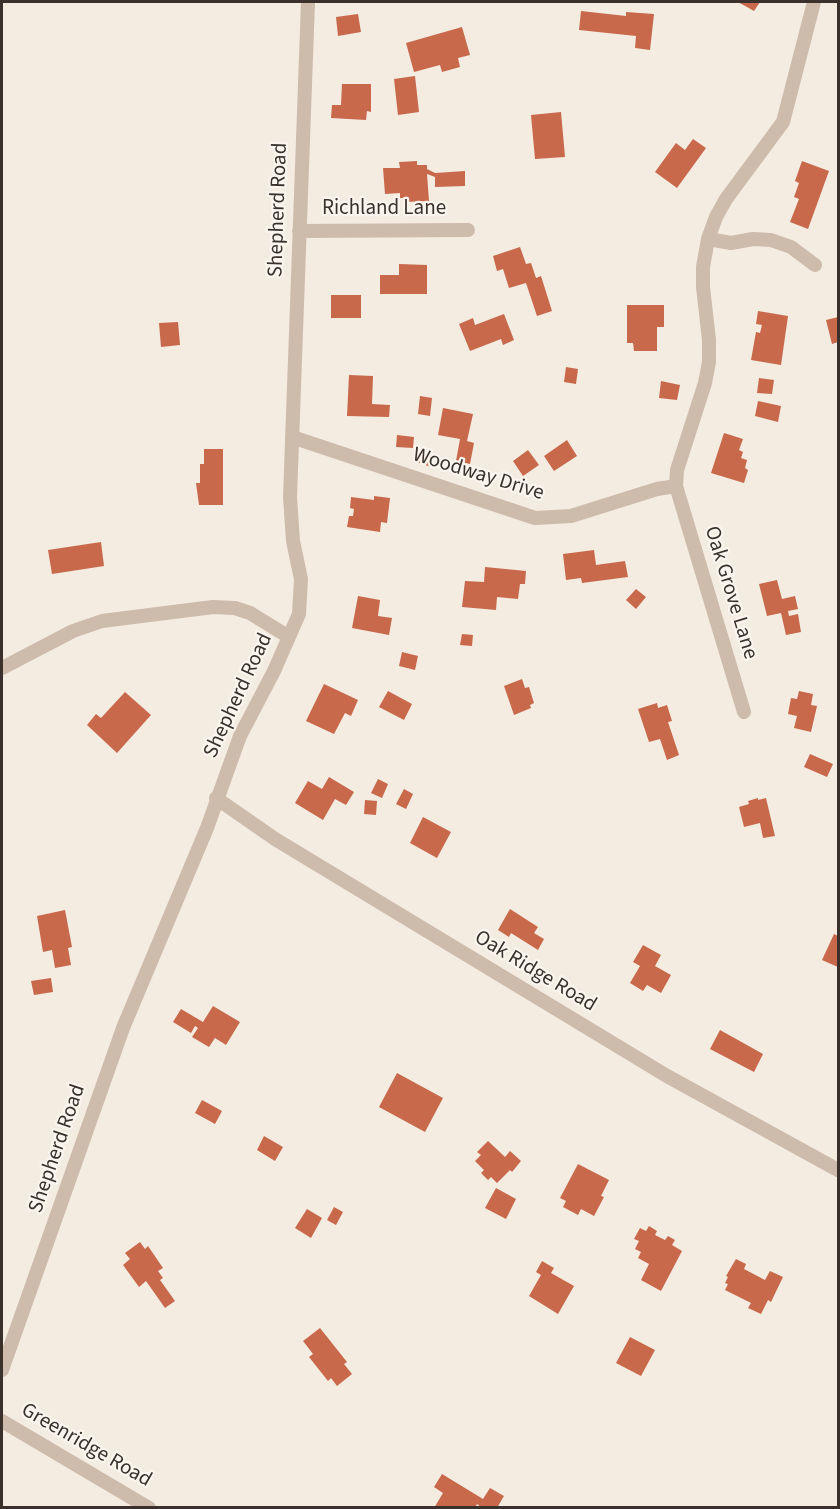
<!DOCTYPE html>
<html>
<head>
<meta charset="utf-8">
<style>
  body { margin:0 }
  #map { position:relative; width:840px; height:1509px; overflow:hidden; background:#f4ebe1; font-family:"Source Sans 3",sans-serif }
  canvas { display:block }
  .frame { position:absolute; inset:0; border:3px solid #3b302b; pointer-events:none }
</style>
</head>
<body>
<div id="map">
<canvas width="840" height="1509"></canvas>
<div class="frame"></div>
</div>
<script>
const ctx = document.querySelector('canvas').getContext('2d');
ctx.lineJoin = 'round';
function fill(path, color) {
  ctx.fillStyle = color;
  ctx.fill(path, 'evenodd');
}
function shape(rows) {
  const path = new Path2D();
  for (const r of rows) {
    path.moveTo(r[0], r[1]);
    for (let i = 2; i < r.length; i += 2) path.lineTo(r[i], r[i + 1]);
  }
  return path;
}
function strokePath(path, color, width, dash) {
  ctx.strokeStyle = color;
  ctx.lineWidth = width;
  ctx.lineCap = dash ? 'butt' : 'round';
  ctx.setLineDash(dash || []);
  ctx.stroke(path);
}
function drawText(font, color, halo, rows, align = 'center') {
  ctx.font = font + ' "Source Sans 3",sans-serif';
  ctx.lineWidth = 4.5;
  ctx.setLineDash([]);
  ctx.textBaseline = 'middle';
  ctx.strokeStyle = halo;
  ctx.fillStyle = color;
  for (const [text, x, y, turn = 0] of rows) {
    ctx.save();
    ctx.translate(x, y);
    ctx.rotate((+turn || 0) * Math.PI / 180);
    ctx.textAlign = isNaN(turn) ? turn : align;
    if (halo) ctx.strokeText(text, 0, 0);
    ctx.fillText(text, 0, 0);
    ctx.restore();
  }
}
const building = shape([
  [738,2,760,2,754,11],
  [581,11,626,16,626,12,654,14,650,50,635,48,636,36,579,30],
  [358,14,361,32,338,36,336,17],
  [462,27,470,55,458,58,460,67,442,72,440,65,414,72,406,43],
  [415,76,419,112,398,115,394,79],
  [342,84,371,84,371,112,367,111,366,120,331,118,332,105,341,105],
  [561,112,565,157,535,159,531,115],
  [693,139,706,148,677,188,655,172,676,143,685,150],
  [417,161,417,165,427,165,427,169,435,173,465,171,465,186,435,187,435,177,427,174,429,201,404,202,404,198,400,198,400,193,385,194,383,168,400,168,399,162],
  [802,161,829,171,808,229,790,222,799,199,794,197,799,183,795,181],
  [520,247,526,264,531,263,536,278,541,276,552,311,537,316,526,283,509,288,503,269,497,271,493,256],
  [399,264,427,265,427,294,380,294,380,275,399,275],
  [331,295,361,295,361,318,331,318],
  [627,305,664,305,664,327,657,327,657,351,634,351,633,343,627,343],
  [758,311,788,316,781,365,751,360,756,332,760,333,762,325,756,324],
  [504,314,514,340,503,345,501,339,470,351,459,324,473,318,475,325],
  [838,317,838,342,832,344,826,320],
  [178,322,180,345,161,347,159,323],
  [566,367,578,369,576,384,564,382],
  [349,375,373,376,372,404,390,405,389,417,347,416],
  [759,378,774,380,772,394,757,393],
  [661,381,680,385,677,400,659,398],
  [420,396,432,398,430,416,418,414],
  [758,401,781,406,778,422,755,416],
  [443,408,473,414,467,441,474,443,470,464,456,461,460,439,438,435],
  [724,433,743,439,739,450,743,452,741,458,747,460,745,468,748,470,744,483,711,473],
  [397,435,414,437,413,448,396,447],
  [567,440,577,456,554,471,544,456],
  [204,449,223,449,223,505,199,505,196,483,200,483,200,464,204,464],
  [528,450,539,465,523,476,513,461],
  [421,453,434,457,431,467,417,462],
  [374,496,390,498,387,523,381,522,380,532,347,527,349,516,353,516,354,509,350,508,351,497,374,500],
  [101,542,104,566,52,574,48,550],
  [594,550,596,565,625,561,628,577,582,583,581,578,566,580,563,554],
  [485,567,526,571,525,584,520,584,518,599,497,597,496,610,462,607,465,581,484,582],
  [777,580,782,599,795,596,798,609,788,611,789,616,798,614,801,632,786,635,781,613,767,616,759,584],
  [636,589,646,597,636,609,626,600],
  [358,596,380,600,378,616,392,618,389,635,352,628],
  [462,634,473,635,472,646,460,645],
  [402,652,418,656,415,670,399,666],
  [522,679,525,688,529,687,534,703,530,705,531,708,514,715,504,686],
  [324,684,358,700,351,716,345,713,334,734,306,721],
  [388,691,412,704,404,720,379,707],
  [799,691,813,694,811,705,817,706,811,732,794,728,797,716,788,714,791,698,797,699],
  [125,692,151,715,117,753,87,725,96,714,101,718],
  [657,703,658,708,667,705,672,721,668,722,679,755,667,760,660,739,649,742,638,709],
  [810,754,833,764,827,777,804,767],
  [329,777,354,792,346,805,335,799,323,820,295,803,308,781,322,789],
  [378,779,388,784,382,798,371,793],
  [404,789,413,794,406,809,396,804],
  [758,798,758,800,766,798,775,836,763,838,760,823,744,827,739,807,749,804,748,801],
  [365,800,377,801,376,815,364,814],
  [423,817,451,832,437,858,410,843],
  [510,909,538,927,534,933,544,939,538,950,511,933,509,937,498,930],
  [65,910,72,947,68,948,71,965,55,968,52,950,43,952,37,916],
  [834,934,838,936,838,967,822,960],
  [643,945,661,955,655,966,671,975,661,993,647,985,643,991,630,983,640,966,633,962],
  [51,978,53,992,34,995,31,981],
  [213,1006,240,1022,226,1045,215,1038,209,1047,192,1037,198,1028,195,1026,191,1033,173,1022,181,1009,203,1022],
  [720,1030,763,1054,754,1072,710,1049],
  [397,1073,443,1098,425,1132,379,1107],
  [202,1100,222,1111,215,1124,195,1113],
  [264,1136,283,1147,275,1161,257,1150],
  [488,1141,505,1157,510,1151,521,1161,512,1172,510,1170,497,1183,491,1177,488,1180,481,1173,484,1170,475,1161,481,1155,477,1152],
  [578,1164,609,1180,601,1196,604,1197,594,1216,581,1209,578,1215,563,1207,566,1201,560,1198],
  [496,1188,516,1199,506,1219,485,1208],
  [334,1207,343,1212,336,1225,327,1220],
  [307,1209,322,1218,311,1238,295,1228],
  [649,1226,657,1231,655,1235,665,1240,668,1236,675,1240,672,1245,682,1251,661,1291,641,1280,649,1264,638,1258,641,1252,635,1249,639,1241,634,1239,640,1228,646,1231],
  [140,1242,145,1249,148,1246,163,1268,158,1271,163,1278,160,1280,175,1301,165,1308,146,1281,139,1287,123,1265,130,1259,125,1253],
  [736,1259,746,1264,744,1269,765,1280,770,1271,783,1277,771,1302,768,1300,761,1314,748,1308,751,1303,725,1290,728,1284,725,1283,728,1277,726,1276],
  [542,1261,554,1268,551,1273,574,1286,558,1314,529,1296,541,1275,536,1272],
  [320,1328,347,1362,344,1364,352,1374,337,1386,331,1378,328,1381,309,1357,313,1354,303,1341],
  [630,1337,655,1350,641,1376,616,1363],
  [442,1474,483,1499,490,1488,504,1496,497,1508,482,1508,477,1504,475,1508,434,1508,443,1493,434,1487]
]);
const minor = shape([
  [299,231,468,230],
  [708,239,731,243,753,239,771,240,791,247,815,265],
  [292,437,535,518,571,516,657,489,676,486],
  [2,668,73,631,102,621,213,607,235,608,250,613,289,637],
  [744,712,676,486,677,470,705,383,709,362,709,340,703,287,703,267,708,239,716,217,726,199,783,122,814,2],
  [216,798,275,839,667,1076,838,1170],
  [2,1370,123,1028,207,828,240,736,274,671,299,614,301,579,293,541,290,497,308,2],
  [2,1421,149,1508]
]);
const streetNames = [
  ["Richland Lane",384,209],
  ["Shepherd Road",279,210,-88],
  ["Woodway Drive",478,475,17],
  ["Oak Grove Lane",730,593,73],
  ["Shepherd Road",239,696,-65],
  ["Oak Ridge Road",535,972,31],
  ["Shepherd Road",58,1149,-71],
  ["Greenridge Road",86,1446,30]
];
fill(building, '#c8694b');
strokePath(minor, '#cdbbac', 14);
drawText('21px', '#3b302b', '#fbf5ee', streetNames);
</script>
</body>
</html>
